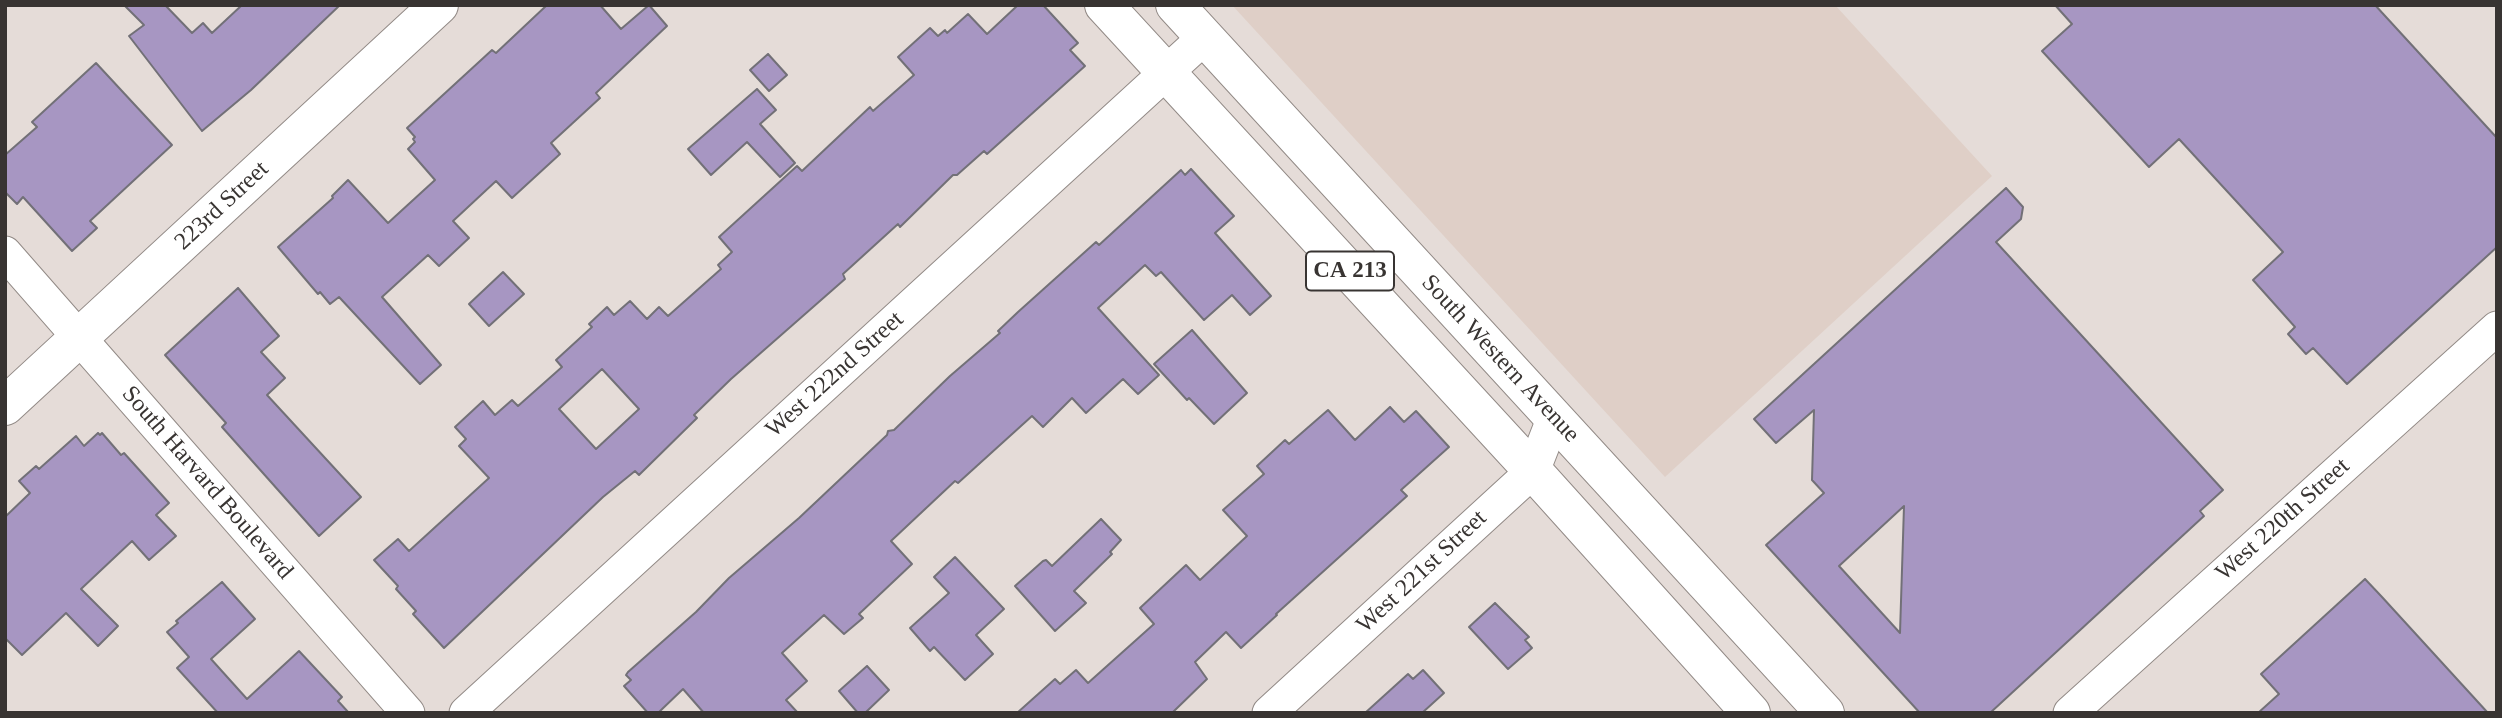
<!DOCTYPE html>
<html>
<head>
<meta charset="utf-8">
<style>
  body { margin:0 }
  #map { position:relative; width:2502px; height:718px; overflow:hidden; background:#e5dcd8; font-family:"Times New Roman",serif }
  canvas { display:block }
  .frame { position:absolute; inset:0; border:7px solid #383432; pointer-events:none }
</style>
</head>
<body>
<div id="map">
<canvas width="2502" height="718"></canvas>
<div class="frame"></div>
</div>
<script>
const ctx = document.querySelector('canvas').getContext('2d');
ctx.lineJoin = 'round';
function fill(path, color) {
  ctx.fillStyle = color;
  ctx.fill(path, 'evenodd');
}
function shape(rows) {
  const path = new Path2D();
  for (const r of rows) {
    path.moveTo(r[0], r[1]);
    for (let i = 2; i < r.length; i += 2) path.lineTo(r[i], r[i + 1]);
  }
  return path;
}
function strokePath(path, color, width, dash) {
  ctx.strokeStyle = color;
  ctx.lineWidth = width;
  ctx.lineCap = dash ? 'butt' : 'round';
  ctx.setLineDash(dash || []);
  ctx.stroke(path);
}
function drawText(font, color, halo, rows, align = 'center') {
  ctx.font = font + ' "Times New Roman",serif';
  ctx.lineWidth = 5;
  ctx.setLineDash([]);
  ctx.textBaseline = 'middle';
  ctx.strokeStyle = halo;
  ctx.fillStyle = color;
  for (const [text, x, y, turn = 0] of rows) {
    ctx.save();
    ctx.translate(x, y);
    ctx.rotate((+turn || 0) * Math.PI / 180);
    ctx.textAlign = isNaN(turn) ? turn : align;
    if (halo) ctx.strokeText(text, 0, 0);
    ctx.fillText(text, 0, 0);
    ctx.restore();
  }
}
const built = shape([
  [1232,5,1835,5,1992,176,1665,477]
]);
const building = shape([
  [124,5,165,5,192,33,203,23,212,33,242,5,340,5,251,90,202,131,129,36,144,25,124,5],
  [547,5,600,5,621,29,649,5,667,26,596,93,600,98,551,143,560,154,512,198,496,181,453,221,469,238,439,266,428,255,382,297,441,365,420,384,339,297,330,304,320,292,318,294,278,247,333,198,332,196,348,180,388,223,435,180,408,149,415,142,413,139,415,137,407,128,492,50,496,53,547,5],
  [1018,5,1043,5,1078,43,1070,50,1085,66,987,154,984,151,957,175,953,175,900,227,898,224,843,274,845,279,731,379,694,415,697,418,639,475,635,471,603,497,444,648,413,614,416,611,396,589,398,586,374,560,398,539,409,551,489,478,459,446,466,439,455,427,483,401,495,415,512,400,518,406,562,367,556,360,592,327,589,324,607,307,614,315,630,301,647,319,659,307,668,316,721,269,718,265,732,252,719,237,797,166,802,171,870,107,873,111,914,75,898,57,930,28,938,36,945,30,947,33,968,14,987,34,1018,5],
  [602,369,639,409,596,449,559,409,602,369],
  [2055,5,2375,5,2497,138,2497,247,2347,384,2313,348,2306,354,2288,334,2295,327,2253,280,2283,252,2179,139,2149,167,2042,51,2072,24,2055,5],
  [768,54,787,75,769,91,750,70,768,54],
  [96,63,172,145,90,221,97,228,72,251,23,197,17,204,5,192,5,155,37,127,32,122,96,63],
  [757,89,776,110,760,124,795,163,780,177,747,142,711,175,688,149,757,89],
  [1191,169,1234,216,1215,233,1271,296,1250,315,1232,295,1204,320,1161,272,1156,276,1145,265,1098,308,1159,375,1138,394,1123,379,1086,413,1072,398,1043,427,1032,416,958,483,955,481,891,541,912,564,859,614,863,618,844,634,824,615,782,653,807,681,786,700,798,713,704,713,683,689,658,713,648,713,624,686,631,680,626,675,628,672,696,612,729,578,799,518,887,435,888,431,894,430,950,376,1000,333,998,331,1018,312,1096,242,1099,245,1181,170,1185,175,1191,169],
  [2006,188,2023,207,2021,219,1996,242,2223,490,2200,511,2204,516,1990,713,1920,713,1766,545,1824,493,1812,480,1814,410,1776,443,1754,419,2006,188],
  [1904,506,1900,633,1839,566,1904,506],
  [503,272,524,294,489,326,469,304,503,272],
  [238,288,279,336,261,352,285,378,267,395,361,497,319,536,222,427,226,423,165,355,238,288],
  [1192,330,1247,393,1214,424,1189,398,1187,400,1154,364,1192,330],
  [1390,407,1404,422,1416,411,1449,447,1401,490,1407,496,1276,614,1277,615,1241,648,1226,632,1195,662,1207,679,1172,713,1017,713,1055,679,1060,684,1076,670,1088,683,1154,624,1140,608,1186,565,1200,580,1247,536,1223,510,1264,474,1257,466,1285,440,1289,444,1328,410,1355,440,1390,407],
  [98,433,100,435,102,433,121,455,124,453,169,503,156,515,176,536,149,560,132,541,81,589,118,626,98,646,66,613,22,655,5,638,5,517,30,493,19,481,36,466,39,469,76,436,84,446,98,433],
  [1101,519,1121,540,1110,552,1112,554,1074,591,1086,603,1055,631,1015,586,1043,561,1046,560,1052,566,1101,519],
  [955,557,1004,609,976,635,993,654,965,680,934,647,930,651,910,628,949,593,934,577,955,557],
  [2365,579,2382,597,2488,713,2258,713,2279,694,2261,674,2365,579],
  [222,582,255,619,211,659,247,699,299,651,342,697,338,701,349,713,218,713,177,668,189,657,167,632,178,623,176,621,222,582],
  [1495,603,1529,637,1525,640,1532,648,1508,669,1469,627,1495,603],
  [867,666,889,690,865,713,858,713,839,691,867,666],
  [1423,670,1444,693,1422,713,1365,713,1408,674,1413,679,1423,670]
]);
const street = shape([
  [5,253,408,713],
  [466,713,1205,37],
  [1269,713,1533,471,1554,417],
  [2070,713,2497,328]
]);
const secondary = shape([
  [5,406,439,5]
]);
const primary = shape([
  [1104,5,1533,471,1751,713],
  [1175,5,1825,713]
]);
const shields = [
  [1350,271,88]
];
const shieldNames = [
  ["CA 213",1350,271]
];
const streetNames = [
  ["223rd Street",222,206,-43],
  ["South Western Avenue",1500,359,47],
  ["West 222nd Street",835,375,-42],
  ["South Harvard Boulevard",207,483,49],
  ["West 220th Street",2283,520,-42],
  ["West 221st Street",1422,572,-43]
];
fill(built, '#dfcfc7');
fill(building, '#a796c2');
strokePath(building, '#727077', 2);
strokePath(street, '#928a86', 35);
strokePath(secondary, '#928a86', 40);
strokePath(primary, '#928a86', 40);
strokePath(street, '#fff', 33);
strokePath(secondary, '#fff', 38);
strokePath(primary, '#fff', 38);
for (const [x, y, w] of shields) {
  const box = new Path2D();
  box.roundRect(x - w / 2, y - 19.5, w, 39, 5);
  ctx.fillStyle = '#fff';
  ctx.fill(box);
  strokePath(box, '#383432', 2);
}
drawText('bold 23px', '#383432', null, shieldNames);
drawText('24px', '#383432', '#fff', streetNames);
</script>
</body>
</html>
